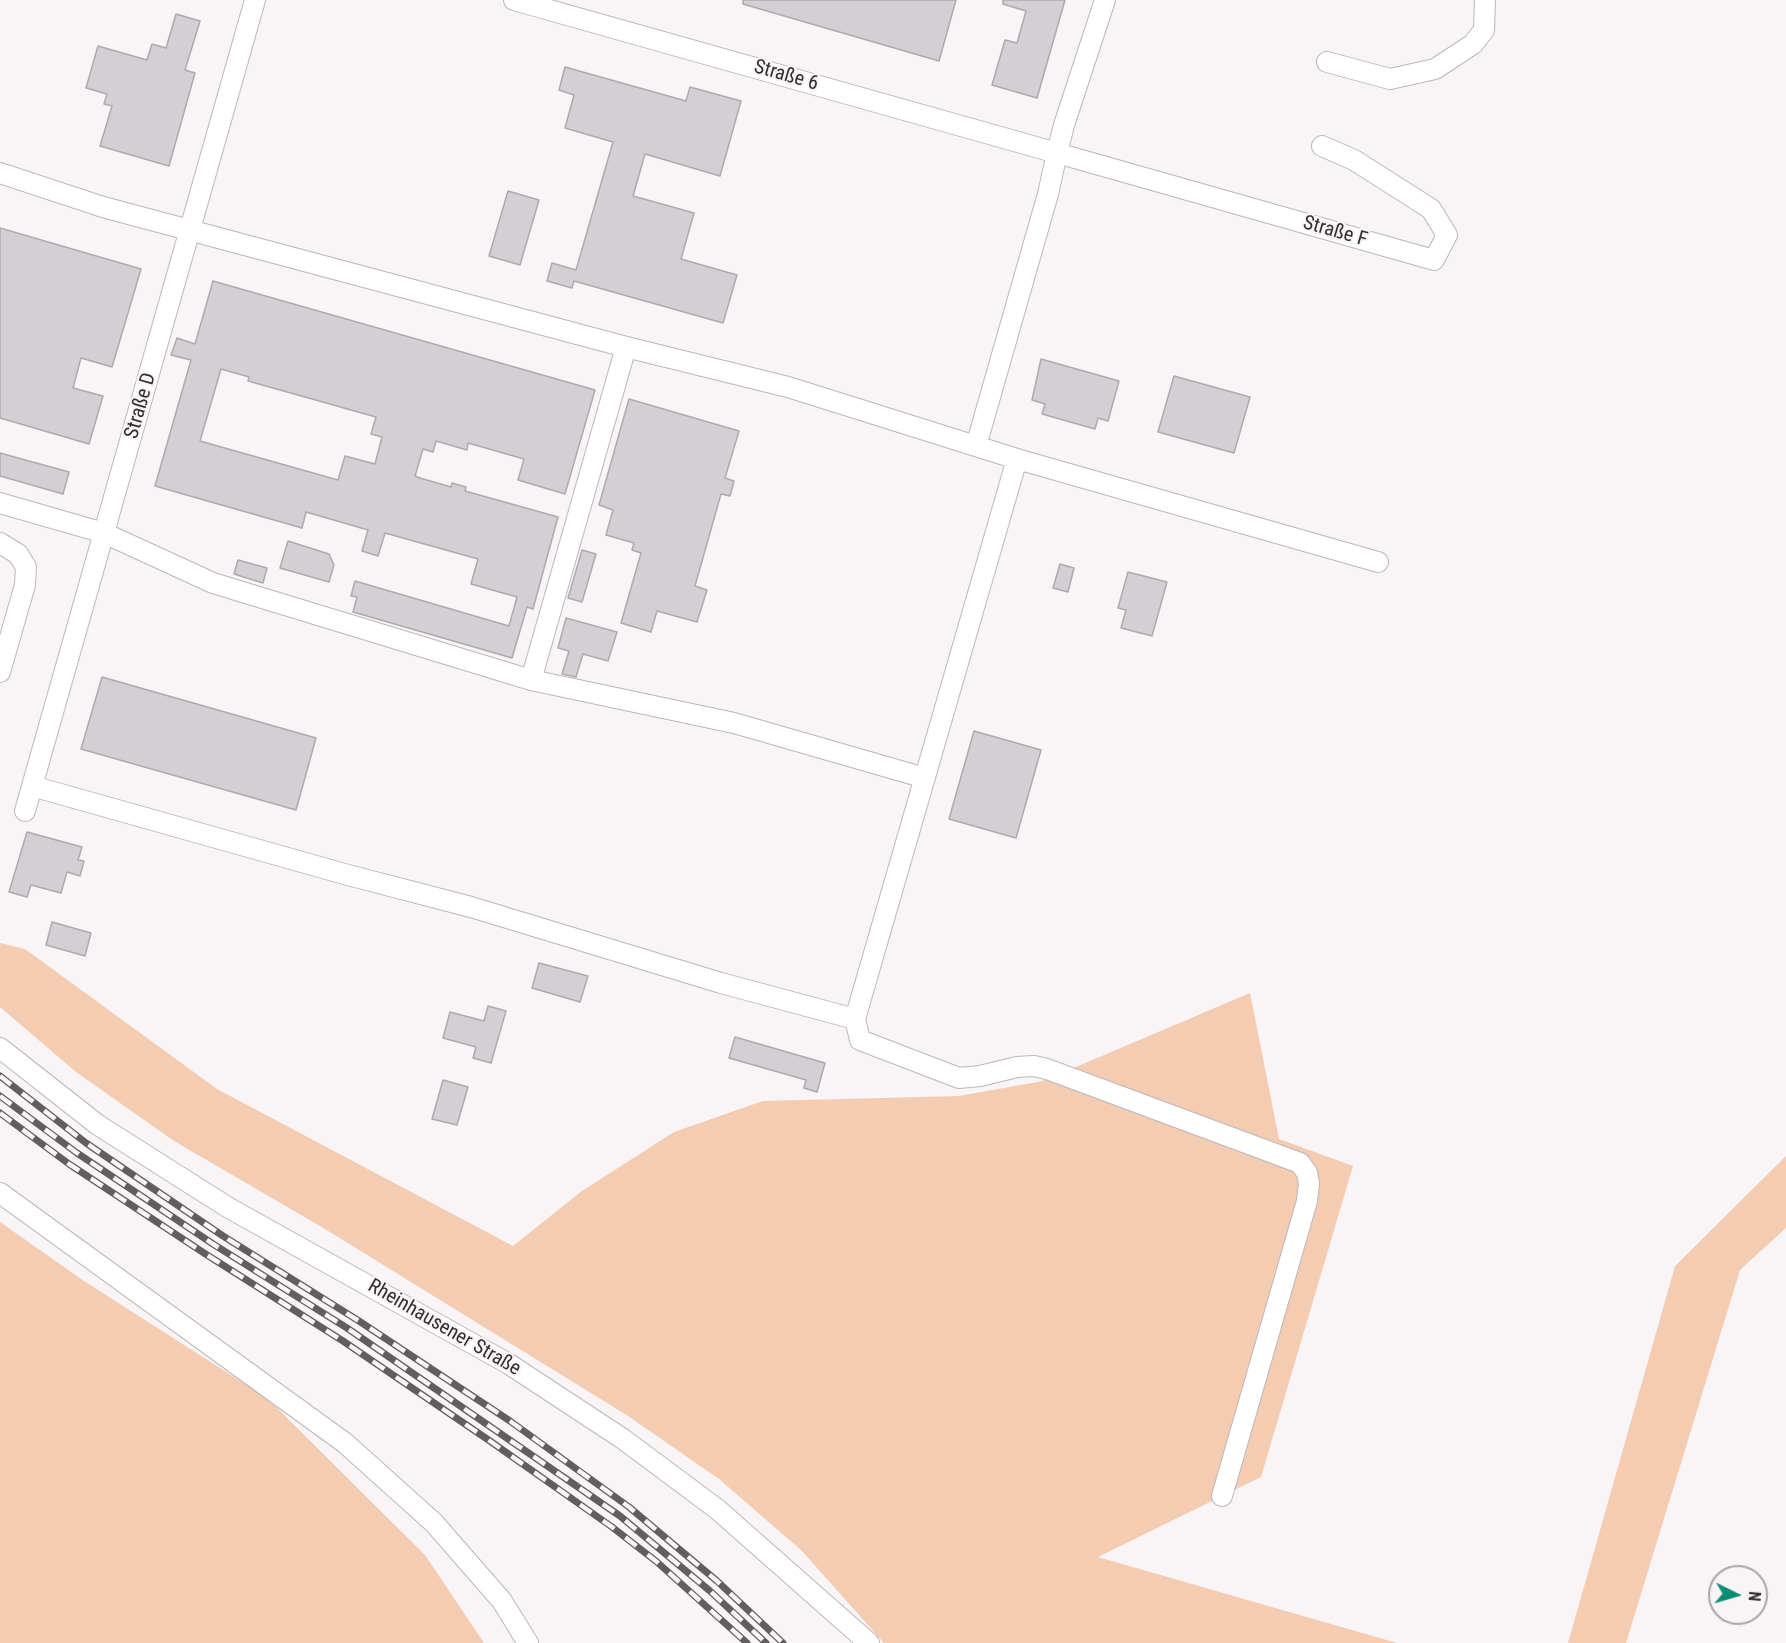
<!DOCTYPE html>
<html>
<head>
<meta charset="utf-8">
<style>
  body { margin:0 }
  #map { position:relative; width:1786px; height:1643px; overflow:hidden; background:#f9f4f6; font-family:"Roboto Condensed",sans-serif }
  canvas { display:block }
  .north { position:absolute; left:1708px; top:1565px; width:60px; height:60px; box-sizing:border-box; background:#f9f4f6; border:2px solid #a9a5a7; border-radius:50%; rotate:95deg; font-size:16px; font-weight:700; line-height:24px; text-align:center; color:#312f30 }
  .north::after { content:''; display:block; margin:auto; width:21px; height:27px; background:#098e75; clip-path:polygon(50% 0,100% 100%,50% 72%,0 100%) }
</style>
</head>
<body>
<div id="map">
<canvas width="1786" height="1643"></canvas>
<div class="north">N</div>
</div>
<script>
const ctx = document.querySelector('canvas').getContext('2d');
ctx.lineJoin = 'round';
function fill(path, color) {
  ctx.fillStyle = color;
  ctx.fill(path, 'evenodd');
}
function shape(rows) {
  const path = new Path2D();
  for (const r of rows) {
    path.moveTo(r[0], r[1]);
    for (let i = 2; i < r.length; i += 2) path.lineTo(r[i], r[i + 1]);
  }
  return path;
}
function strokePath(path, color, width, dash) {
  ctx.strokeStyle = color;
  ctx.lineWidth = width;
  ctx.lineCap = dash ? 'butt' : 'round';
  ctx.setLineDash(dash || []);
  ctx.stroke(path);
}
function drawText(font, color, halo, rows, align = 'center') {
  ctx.font = font + ' "Roboto Condensed",sans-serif';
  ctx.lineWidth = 4.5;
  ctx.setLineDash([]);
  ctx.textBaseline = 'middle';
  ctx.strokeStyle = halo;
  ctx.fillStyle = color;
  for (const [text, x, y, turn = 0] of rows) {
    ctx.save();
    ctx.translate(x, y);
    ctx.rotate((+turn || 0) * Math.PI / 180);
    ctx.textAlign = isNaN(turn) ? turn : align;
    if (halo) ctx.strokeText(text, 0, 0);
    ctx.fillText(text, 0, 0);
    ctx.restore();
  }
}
const green = shape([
  [0,943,25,949,217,1089,513,1246,582,1191,674,1132,763,1101,959,1096,1043,1081,1250,993,1279,1139,1353,1166,1261,1477,1098,1557,1397,1643,884,1643,801,1550,719,1479,628,1416,325,1229,174,1141,76,1072,0,1007],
  [1786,1156,1786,1228,1740,1270,1626,1643,1568,1643,1675,1266],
  [0,1222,84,1281,267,1398,425,1555,484,1643,0,1643]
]);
const building = shape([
  [743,0,956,0,939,61,743,4,743,0],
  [1003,0,1065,0,1037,98,992,85,1005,40,1017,43,1026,11,1003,4,1003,0],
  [176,14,200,21,185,70,195,73,169,166,100,146,112,106,104,104,107,94,86,88,98,46,147,60,152,44,166,48,176,14],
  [565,67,686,101,690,87,741,101,720,176,645,154,633,196,694,213,681,259,737,275,723,323,574,281,572,288,547,281,552,263,576,270,613,142,565,128,574,95,559,90,565,67],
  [508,191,539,200,520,265,489,256,508,191],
  [0,228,141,269,112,367,81,358,73,388,103,396,89,444,0,418,0,228],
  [213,281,595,390,565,494,518,480,524,459,468,443,467,450,436,441,433,452,423,449,415,476,420,478,451,487,452,483,466,487,465,491,558,517,533,609,527,607,512,658,353,612,357,597,351,596,355,581,509,626,517,597,471,584,478,559,385,533,378,556,362,551,368,530,306,512,302,528,155,486,191,360,171,355,177,338,195,344,213,281],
  [221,369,249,377,248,381,376,417,371,434,382,437,375,464,345,456,338,480,200,441,221,369],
  [1041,359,1119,381,1108,421,1098,418,1095,429,1042,414,1045,404,1032,400,1041,359],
  [1174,376,1250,397,1234,453,1158,432,1174,376],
  [629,399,739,431,725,478,734,481,730,496,721,494,695,586,707,590,697,622,657,611,651,632,621,623,641,553,632,550,634,543,606,535,613,510,599,505,629,399],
  [0,453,69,472,63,494,0,476,0,453],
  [288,541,329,554,334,565,329,582,280,568,288,541],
  [582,550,596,554,582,602,568,598,582,550],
  [238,560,267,568,263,583,234,574,238,560],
  [1060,564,1074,568,1068,592,1053,588,1060,564],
  [1128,572,1167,582,1152,636,1121,628,1126,610,1118,608,1128,572],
  [566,618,617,632,608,661,583,654,576,677,562,674,569,651,558,648,566,618],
  [102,677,316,738,296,810,81,749,102,677],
  [974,731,1041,750,1016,838,949,819,974,731],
  [27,832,82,847,78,860,84,861,80,876,67,872,61,893,31,885,27,897,9,892,27,832],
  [52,922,91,933,85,956,46,945,52,922],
  [539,963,588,976,580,1002,532,988,539,963],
  [488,1006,506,1011,491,1063,473,1058,476,1047,443,1038,450,1012,484,1021,488,1006],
  [735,1037,825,1063,817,1092,804,1088,806,1080,729,1058,735,1037],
  [443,1080,468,1087,457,1125,432,1119,443,1080]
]);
const minor = shape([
  [514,0,1057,153,1048,194,976,446],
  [1105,0,1064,125,1057,153,1434,260,1447,235,1431,209,1354,160,1322,146],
  [1327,62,1390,79,1435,69,1473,44,1484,30,1485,0],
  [0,173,103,207,626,347,788,387,1017,459,855,1019],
  [1017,459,1378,562],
  [0,503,104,533,213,583,531,680,626,347],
  [0,543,18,554,26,567,25,585,0,672],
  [531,680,734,723,925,778],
  [32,786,348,875,471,907,721,983,855,1019,860,1040,959,1078,980,1076,1017,1067,1034,1066,1047,1069,1300,1163,1307,1173,1309,1183,1307,1201,1222,1496],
  [25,811,255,0],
  [0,1048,98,1125,229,1208,509,1364,623,1439,717,1509,869,1643],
  [0,1193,345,1443,434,1523,502,1601,528,1643]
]);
const rail = shape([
  [0,1076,86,1143,223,1236,359,1321,510,1421,629,1507,717,1581,783,1643],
  [0,1096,77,1153,213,1244,347,1328,620,1516,710,1591,766,1643],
  [0,1113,69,1164,207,1255,343,1341,490,1441,612,1527,657,1562,747,1643]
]);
const streetNames = [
  ["Straße 6",786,76,16],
  ["Straße F",1335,232,16],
  ["Straße D",141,406,-74],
  ["Rheinhausener Straße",444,1328,30]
];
fill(green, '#f4ccb2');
fill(building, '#d3d0d4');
strokePath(building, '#adaaaf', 1.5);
strokePath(minor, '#bcb7ba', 22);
strokePath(minor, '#fff', 20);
strokePath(rail, '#615e5f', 7);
strokePath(rail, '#f9f4f6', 4.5, [14]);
drawText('20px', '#312f30', '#f9f4f6', streetNames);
</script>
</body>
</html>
